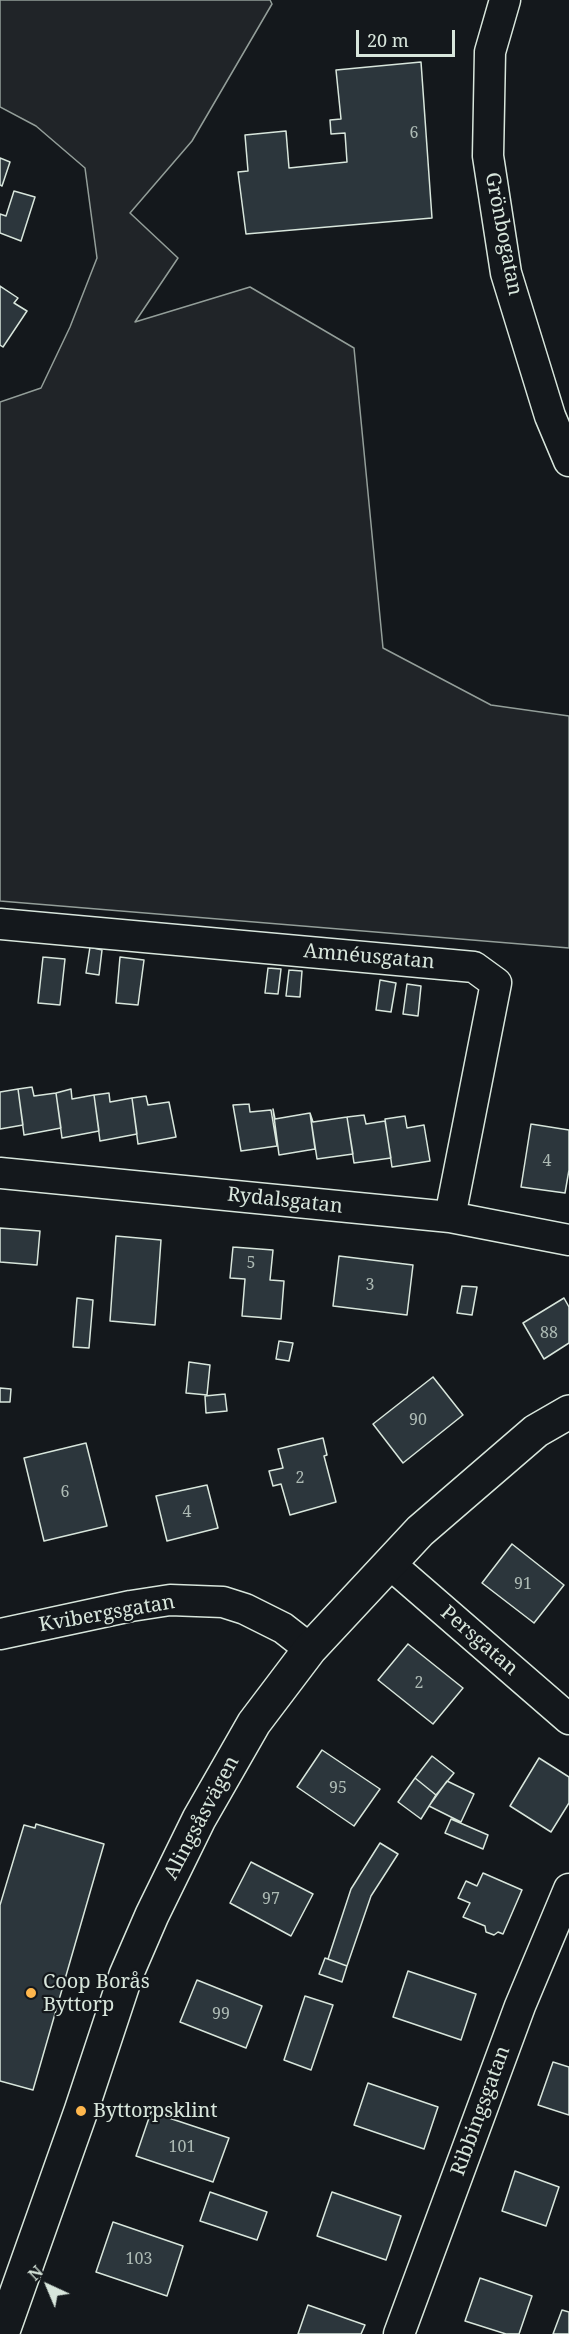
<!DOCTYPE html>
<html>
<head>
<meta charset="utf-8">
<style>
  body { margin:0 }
  #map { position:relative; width:569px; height:2334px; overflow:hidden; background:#14181c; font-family:"Noto Serif",serif }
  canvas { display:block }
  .north { position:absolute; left:18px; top:2256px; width:60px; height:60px; -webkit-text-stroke:4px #14181c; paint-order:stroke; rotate:316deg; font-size:16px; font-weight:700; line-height:24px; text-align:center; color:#d8e6dc }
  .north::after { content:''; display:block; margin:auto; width:21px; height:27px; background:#d8e6dc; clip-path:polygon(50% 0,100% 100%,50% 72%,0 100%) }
  .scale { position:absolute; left:356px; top:30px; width:99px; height:27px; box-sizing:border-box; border:3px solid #d8e6dc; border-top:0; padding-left:8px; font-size:18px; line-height:21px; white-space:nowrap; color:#d8e6dc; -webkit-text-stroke:4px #14181c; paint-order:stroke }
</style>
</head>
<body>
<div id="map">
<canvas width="569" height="2334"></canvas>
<div class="north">N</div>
<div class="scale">20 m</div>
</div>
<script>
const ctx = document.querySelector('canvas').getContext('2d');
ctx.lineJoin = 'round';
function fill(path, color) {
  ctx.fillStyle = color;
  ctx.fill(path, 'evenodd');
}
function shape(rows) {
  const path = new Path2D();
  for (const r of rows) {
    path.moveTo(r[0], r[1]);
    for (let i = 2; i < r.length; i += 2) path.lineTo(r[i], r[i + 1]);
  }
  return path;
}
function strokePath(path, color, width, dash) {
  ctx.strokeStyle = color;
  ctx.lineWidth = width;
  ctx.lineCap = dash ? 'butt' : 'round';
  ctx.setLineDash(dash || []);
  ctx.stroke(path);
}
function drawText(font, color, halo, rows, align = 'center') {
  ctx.font = font + ' "Noto Serif",serif';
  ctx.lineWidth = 4.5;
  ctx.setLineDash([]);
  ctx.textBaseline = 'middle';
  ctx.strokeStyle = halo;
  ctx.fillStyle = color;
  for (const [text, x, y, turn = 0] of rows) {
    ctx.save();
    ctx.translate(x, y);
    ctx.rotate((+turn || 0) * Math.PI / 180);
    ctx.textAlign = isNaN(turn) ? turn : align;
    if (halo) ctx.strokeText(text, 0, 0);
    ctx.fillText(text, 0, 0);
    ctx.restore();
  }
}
const green = shape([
  [0,0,270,0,272,4,192,141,130,213,178,258,135,322,250,287,354,348,383,648,491,705,569,716,569,948,0,901,0,402,41,388,70,327,97,258,85,168,36,126,0,107,0,0]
]);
const building = shape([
  [421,62,432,218,246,234,238,172,248,171,245,135,286,131,289,168,347,162,345,133,331,134,330,120,341,119,336,70,421,62],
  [0,158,10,162,2,186,0,185,0,158],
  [14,191,35,197,21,241,0,233,0,214,6,216,14,191],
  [0,286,18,298,14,303,27,311,3,347,0,345,0,286],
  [90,947,102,950,99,975,86,973,90,947],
  [43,957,65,959,60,1005,38,1003,43,957],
  [120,957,144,960,138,1005,116,1003,120,957],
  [268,968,281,969,278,994,265,993,268,968],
  [289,970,302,971,300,997,286,996,289,970],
  [380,980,396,983,391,1012,376,1010,380,980],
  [407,984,421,986,418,1016,403,1014,407,984],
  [32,1087,34,1096,56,1093,61,1128,24,1135,18,1089,32,1087],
  [18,1089,23,1125,0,1129,0,1092,18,1089],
  [71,1089,72,1099,94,1095,99,1131,62,1138,56,1093,71,1089],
  [109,1093,110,1102,132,1098,137,1134,100,1141,94,1095,109,1093],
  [146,1096,148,1105,169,1102,176,1137,138,1144,132,1098,146,1096],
  [249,1104,250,1112,271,1110,277,1146,241,1151,233,1105,249,1104],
  [273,1109,275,1119,310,1113,315,1149,279,1155,273,1109],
  [310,1113,313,1122,347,1117,353,1154,317,1159,310,1113],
  [364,1115,366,1124,385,1121,391,1158,354,1163,347,1117,364,1115],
  [405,1116,407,1128,424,1125,430,1161,392,1167,385,1119,405,1116],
  [531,1124,569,1130,569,1170,565,1193,521,1187,531,1124],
  [0,1228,40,1231,37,1265,0,1262,0,1228],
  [116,1236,161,1240,155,1325,110,1321,116,1236],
  [233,1247,273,1250,270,1280,284,1281,281,1319,242,1316,245,1279,230,1278,233,1247],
  [339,1256,413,1265,407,1315,333,1306,339,1256],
  [462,1286,477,1287,472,1315,457,1313,462,1286],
  [77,1298,93,1300,89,1348,73,1347,77,1298],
  [564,1298,569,1307,569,1343,544,1359,523,1323,564,1298],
  [279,1341,293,1343,289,1361,276,1359,279,1341],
  [189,1362,210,1365,207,1395,186,1393,189,1362],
  [433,1377,463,1415,403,1463,373,1424,433,1377],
  [0,1388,11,1389,10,1402,0,1402,0,1388],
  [225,1394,227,1411,206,1413,205,1396,225,1394],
  [323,1438,327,1455,324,1456,336,1502,290,1515,281,1484,273,1486,269,1471,283,1468,278,1449,323,1438],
  [86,1443,107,1526,44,1541,24,1458,86,1443],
  [207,1485,218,1528,167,1541,156,1496,207,1485],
  [512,1544,564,1585,534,1623,482,1583,512,1544],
  [408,1644,463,1688,433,1724,378,1680,408,1644],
  [322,1750,380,1789,354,1826,297,1787,322,1750],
  [432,1756,454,1773,436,1795,415,1778,432,1756],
  [539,1758,569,1777,569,1803,551,1832,510,1806,539,1758],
  [415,1778,436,1795,421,1819,398,1802,415,1778],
  [447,1781,474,1794,461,1822,429,1806,447,1781],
  [451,1819,488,1835,483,1849,445,1833,451,1819],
  [36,1824,104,1844,33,2090,0,2081,0,1905,24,1825,35,1828,36,1824],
  [380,1843,398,1854,371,1896,347,1966,328,1959,351,1889,380,1843],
  [251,1862,313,1894,291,1936,230,1903,251,1862],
  [483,1873,522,1890,503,1934,498,1932,494,1935,486,1932,485,1926,463,1917,470,1903,458,1898,466,1881,477,1886,483,1873],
  [325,1958,347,1966,342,1982,319,1974,325,1958],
  [408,1971,476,1994,461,2040,393,2017,408,1971],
  [197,1980,262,2006,246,2048,180,2022,197,1980],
  [305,1996,333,2005,311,2070,284,2060,305,1996],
  [553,2062,569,2067,569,2115,538,2105,553,2062],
  [368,2083,438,2107,424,2149,354,2125,368,2083],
  [151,2112,229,2138,213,2182,136,2156,151,2112],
  [515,2171,559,2187,546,2226,502,2211,515,2171],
  [210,2192,267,2212,257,2240,200,2221,210,2192],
  [332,2192,401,2216,386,2260,317,2236,332,2192],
  [113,2222,183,2246,167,2296,96,2272,113,2222],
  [480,2278,532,2296,519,2334,506,2334,465,2321,480,2278],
  [308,2305,365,2325,361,2334,298,2334,308,2305],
  [562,2310,569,2312,569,2334,553,2334,562,2310]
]);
const street = shape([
  [505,0,490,52,488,156,506,273,550,416,569,461],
  [0,924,474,967,496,983,450,1217],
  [0,1173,450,1217,569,1240],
  [389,1563,569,1719],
  [0,1634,131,1606,170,1600,223,1602,245,1609,283,1628,310,1649],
  [399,2334,520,2006,569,1889]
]);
const secondary = shape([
  [2,2334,81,2111,126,1975,152,1915,199,1819,254,1723,310,1649,420,1531,536,1431,569,1412]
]);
const markers = [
  [31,1993,6,"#ffb74d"],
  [81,2111,6,"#ffb74d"]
];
const numberNames = [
  ["6",414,133],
  ["4",547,1161],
  ["5",251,1263],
  ["3",370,1285],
  ["88",549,1333],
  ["90",418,1420],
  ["2",300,1478],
  ["6",65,1492],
  ["4",187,1512],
  ["91",523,1584],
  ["2",419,1683],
  ["95",338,1788],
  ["97",271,1899],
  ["99",221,2014],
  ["101",182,2147],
  ["103",139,2259]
];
const streetNames = [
  ["Grönbogatan",503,234,79],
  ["Amnéusgatan",369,957,5],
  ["Rydalsgatan",285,1201,6],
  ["Kvibergsgatan",107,1614,-10],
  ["Persgatan",479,1641,41],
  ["Alingsåsvägen",202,1818,-62],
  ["Ribbingsgatan",481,2111,-70]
];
const poiNames = [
  ["Coop Borås",43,1982],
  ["Byttorp",43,2005],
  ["Byttorpsklint",93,2111]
];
fill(green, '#202428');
strokePath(green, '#939e99', 1.5);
fill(building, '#2c363c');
strokePath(building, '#d8e6dc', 1.5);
strokePath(street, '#d8e6dc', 33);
strokePath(secondary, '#d8e6dc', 36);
strokePath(street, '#14181c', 30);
strokePath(secondary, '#14181c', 33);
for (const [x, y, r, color] of markers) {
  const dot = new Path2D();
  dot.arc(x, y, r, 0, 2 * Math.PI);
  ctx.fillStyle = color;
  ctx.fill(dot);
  strokePath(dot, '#14181c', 2);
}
drawText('16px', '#adbab4', null, numberNames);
drawText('20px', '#d8e6dc', '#14181c', streetNames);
drawText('20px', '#d8e6dc', '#14181c', poiNames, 'left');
</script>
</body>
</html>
